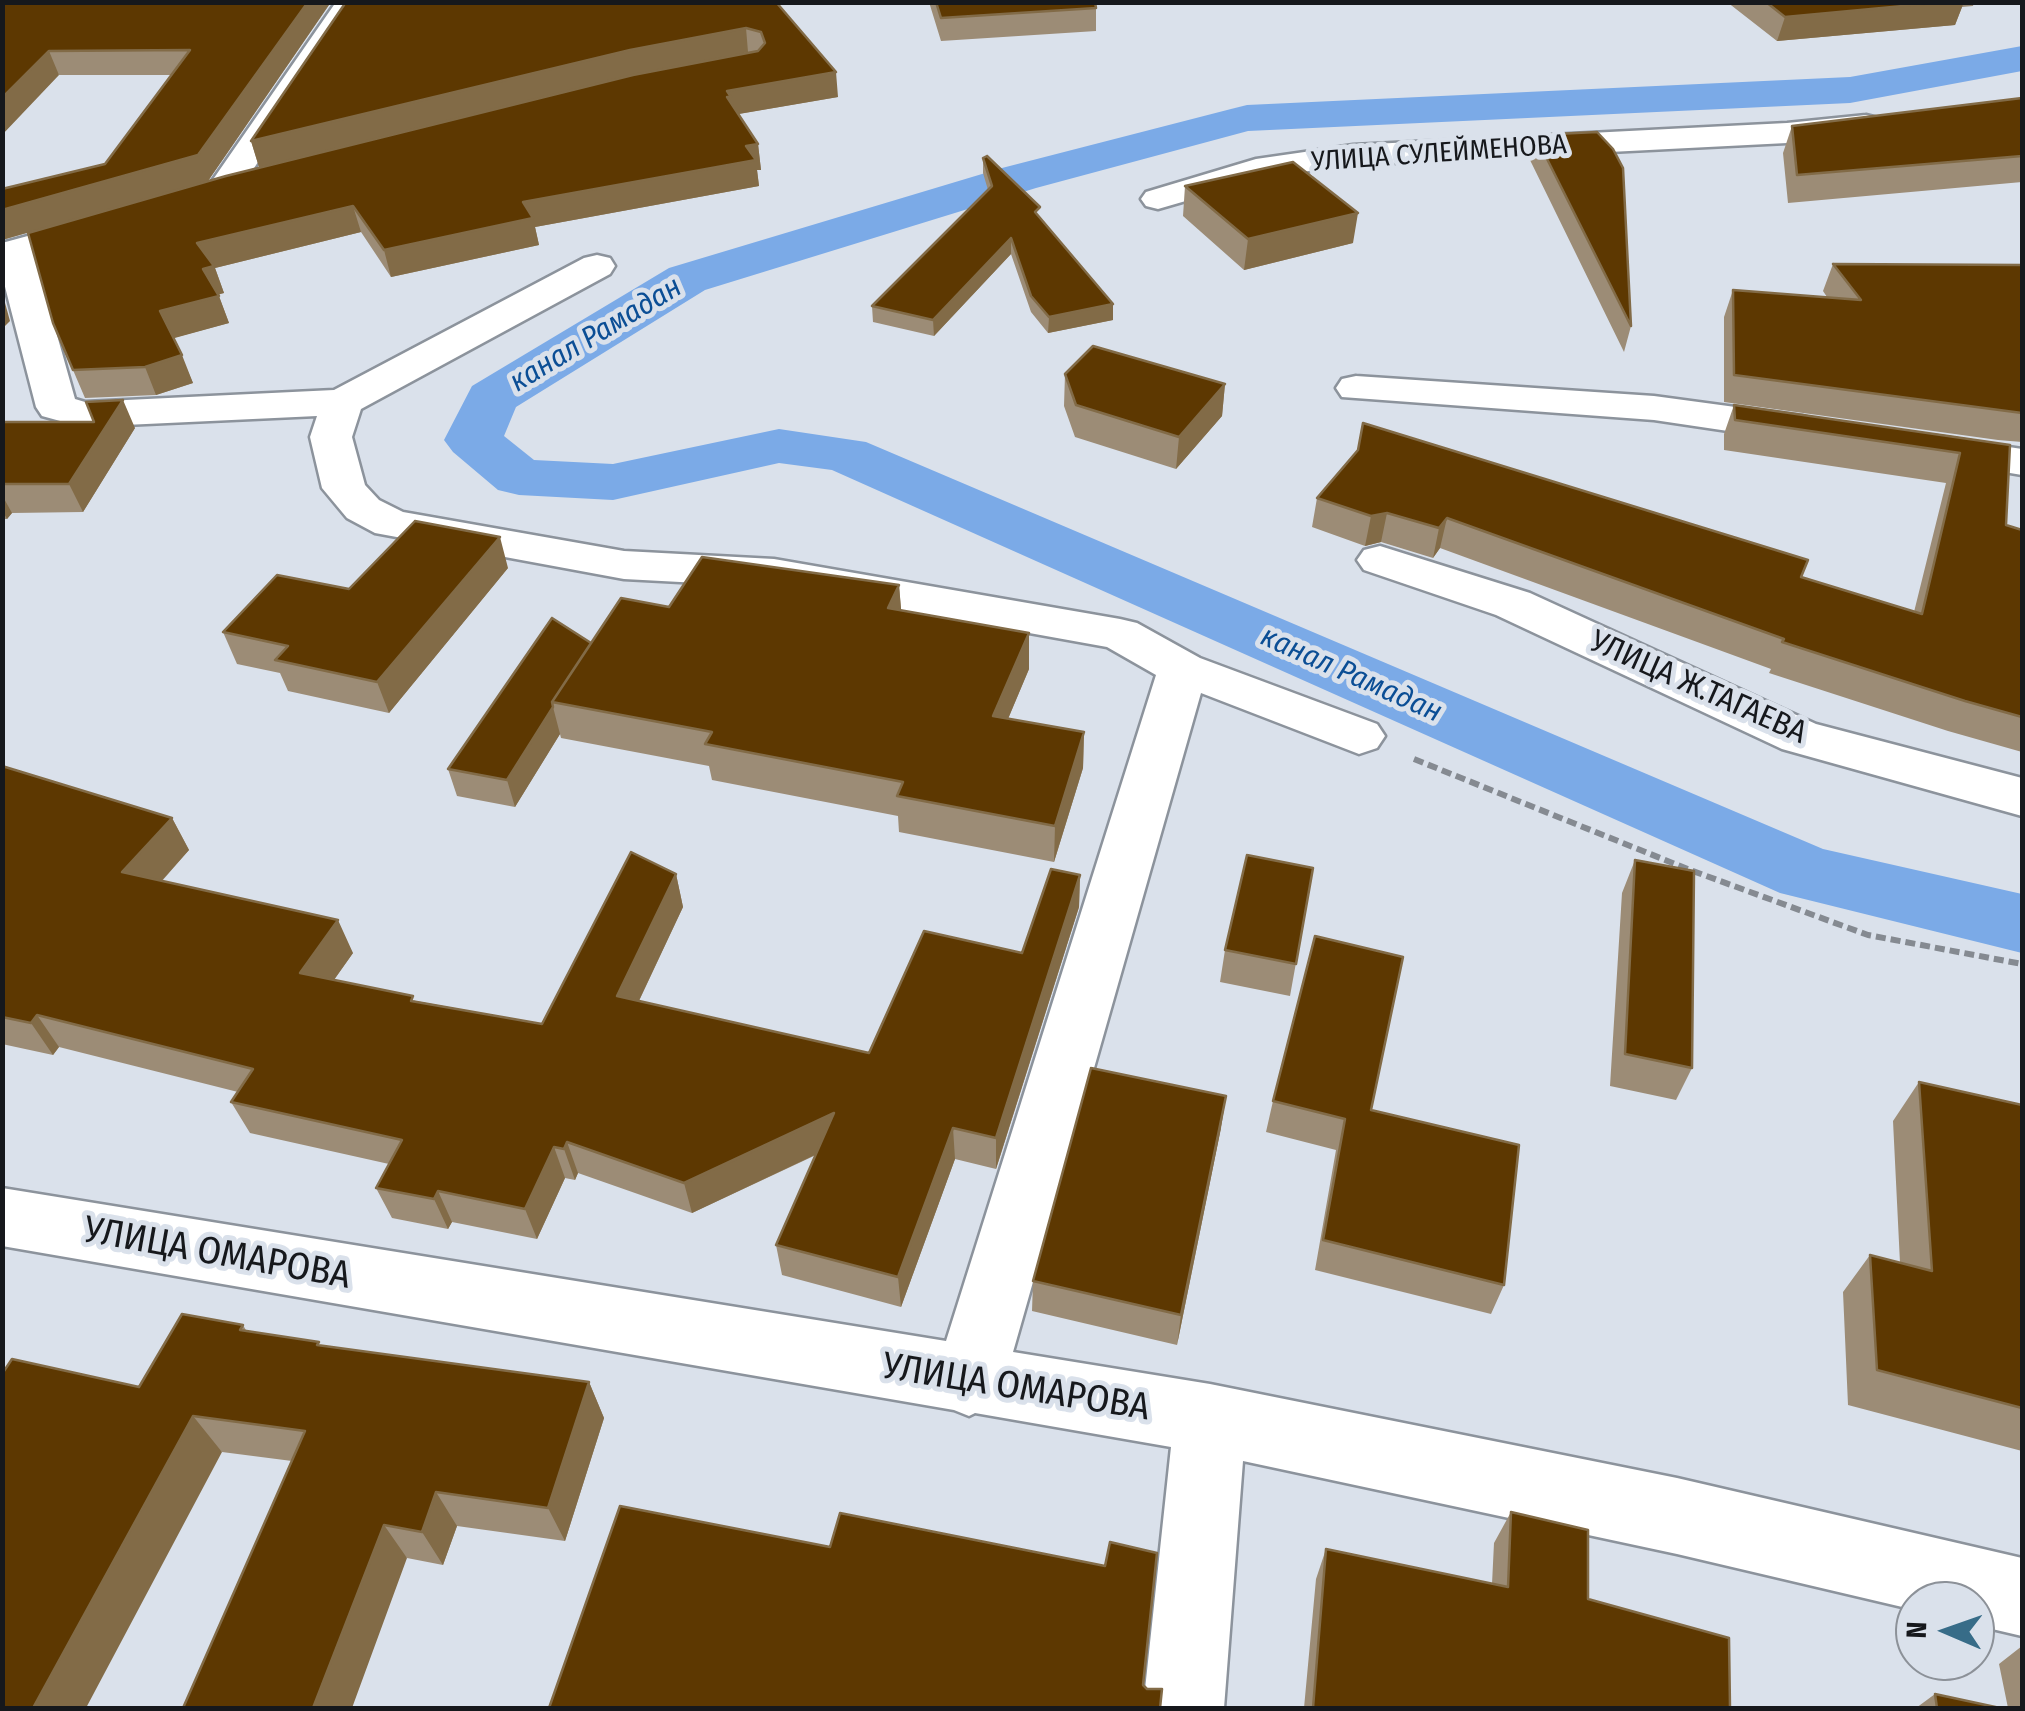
<!DOCTYPE html>
<html>
<head>
<meta charset="utf-8">
<style>
  body { margin:0 }
  #map { position:relative; width:2025px; height:1711px; overflow:hidden; background:#dae1eb; font-family:"Fira Sans Condensed",sans-serif }
  canvas { display:block }
  .frame { position:absolute; inset:0; border:5px solid #16181c; pointer-events:none }
  .north { position:absolute; left:1895px; top:1581px; width:100px; height:100px; box-sizing:border-box; background:#dae1eb; border:2px solid #8c9198; border-radius:50%; rotate:272deg; font-size:28px; font-weight:700; line-height:40px; text-align:center; color:#16181c }
  .north::after { content:''; display:block; margin:auto; width:35px; height:45px; background:#376c88; clip-path:polygon(50% 0,100% 100%,50% 72%,0 100%) }
</style>
</head>
<body>
<div id="map">
<canvas width="2025" height="1711"></canvas>
<div class="frame"></div>
<div class="north">N</div>
</div>
<script>
const ctx = document.querySelector('canvas').getContext('2d');
ctx.lineJoin = 'round';
function shape(rows) {
  const path = new Path2D();
  for (const r of rows) {
    path.moveTo(r[0], r[1]);
    for (let i = 2; i < r.length; i += 2) path.lineTo(r[i], r[i + 1]);
  }
  return path;
}
function fill(path, color) {
  ctx.fillStyle = color;
  ctx.fill(path, 'evenodd');
}
function strokePath(path, color, width, dash) {
  ctx.strokeStyle = color;
  ctx.lineWidth = width;
  ctx.lineCap = dash ? 'butt' : 'round';
  ctx.setLineDash(dash || []);
  ctx.stroke(path);
}
function drawText(font, color, halo, rows, align = 'center') {
  ctx.font = font + ' "Fira Sans Condensed",sans-serif';
  ctx.lineWidth = 10;
  ctx.setLineDash([]);
  ctx.textBaseline = 'middle';
  ctx.strokeStyle = halo;
  ctx.fillStyle = color;
  for (const [text, x, y, turn = 0] of rows) {
    ctx.save();
    ctx.translate(x, y);
    ctx.rotate((+turn || 0) * Math.PI / 180);
    ctx.textAlign = isNaN(turn) ? turn : align;
    if (halo) ctx.strokeText(text, 0, 0);
    ctx.fillText(text, 0, 0);
    ctx.restore();
  }
}
const canal = shape([
  [2022,46,2022,71,1850,103,1248,131,1036,188,705,290,516,407,504,436,534,460,613,464,779,429,866,442,1823,849,2022,894,2022,953,1780,893,832,470,779,463,613,500,519,495,498,490,453,452,444,440,472,386,669,268,1002,168,1231,109,1247,105,1850,77,2022,46]
]);
const path = shape([
  [1414,759,1690,870,1868,935,2022,964]
]);
const minor = shape([
  [336,2,365,2,234,198,222,201,210,198,205,191,336,2],
  [1866,115,1878,118,1882,125,1878,132,1787,143,1353,165,1272,176,1158,209,1146,206,1141,199,1146,192,1256,159,1353,145,1787,123,1866,115],
  [101,216,114,219,119,227,114,235,35,257,75,399,85,402,334,390,584,258,597,255,610,258,615,266,610,274,361,409,352,437,365,485,379,500,403,512,624,551,774,559,1120,619,1137,623,1200,658,1377,724,1385,736,1377,748,1359,754,1201,693,1013,1352,1210,1384,1677,1478,2022,1558,2022,1636,1975,1625,1975,1601,1915,1601,1915,1610,1677,1554,1243,1461,1224,1708,1143,1708,1171,1447,975,1413,969,1416,954,1410,2,1246,2,1188,946,1341,1156,675,1107,647,774,587,624,579,375,533,347,518,322,488,310,437,317,416,82,427,42,416,36,407,2,275,2,243,101,216],
  [1356,376,1654,396,1802,416,1817,420,1823,429,1817,438,1802,442,1654,420,1342,397,1336,388,1342,379,1356,376],
  [1936,436,2022,449,2022,475,1921,458,1915,449,1921,440,1936,436],
  [1380,546,1530,593,1816,724,2022,778,2022,816,1782,749,1496,615,1364,570,1357,560,1364,550,1380,546]
]);
const wall = shape([
  [2,2,331,2,208,181,2,240,2,189,105,164,172,75,59,75],
  [929,2,1095,2,1096,8,1096,31,941,41],
  [1727,2,1974,2,1973,6,1962,7,1955,25,1777,41],
  [777,4,838,97,738,114,758,144,761,170,757,170,759,186,535,227,539,245,391,277,361,232,215,268,224,293,218,294,229,323,173,338,193,383,156,395,85,398,73,370,259,167,251,141],
  [2022,98,2022,182,1788,203,1783,153,1792,126],
  [1535,135,1631,326,1624,352,1530,160],
  [983,158,1040,218,1113,320,1048,333,1031,312,1011,254,934,336,873,322,872,306,988,190,983,173],
  [1185,186,1353,243,1244,270,1183,216],
  [1833,264,2022,265,2022,442,1998,440,1724,402,1724,317,1733,290,1827,297,1823,291],
  [1065,374,1225,384,1222,416,1176,469,1075,437,1064,406],
  [1734,405,2010,445,2006,525,2022,530,2022,752,1948,731,1769,673,1771,669,1440,548,1433,558,1381,542,1365,546,1312,527,1317,498,1801,577,1914,612,1946,483,1724,450,1724,434],
  [2,422,135,428,83,512,12,513,7,519,2,519],
  [508,568,389,713,288,691,280,673,237,664,223,632,349,589],
  [899,585,901,610,1029,669,1008,719,1084,732,1083,768,1054,862,899,832,898,816,712,780,709,766,561,738,560,734,515,807,457,796,448,769,591,643,669,607],
  [2,766,172,818,189,850,162,881,353,953,334,980,416,1001,542,1024,676,874,683,907,639,1001,869,1053,1022,953,1080,875,1079,907,996,1169,955,1159,901,1307,782,1275,776,1245,816,1155,692,1213,578,1173,575,1180,565,1178,537,1239,452,1222,448,1229,392,1218,376,1188,389,1164,250,1133,231,1102,238,1092,59,1047,53,1055,2,1044],
  [1635,860,1692,1068,1676,1100,1610,1086,1622,893],
  [1313,868,1290,996,1220,982,1225,950],
  [1919,1082,2022,1105,2022,1451,1848,1405,1843,1292,1870,1255,1900,1263,1893,1121],
  [1273,1101,1371,1110,1504,1285,1491,1314,1315,1270,1336,1150,1266,1132],
  [1221,1128,1177,1345,1032,1311,1033,1281],
  [243,1325,247,1332,321,1346,589,1382,604,1418,565,1541,457,1526,443,1565,407,1558,292,1461,222,1452,139,1387],
  [1511,1512,1588,1599,1730,1708,1304,1708,1316,1579,1326,1549,1492,1584,1494,1543],
  [2022,1646,2022,1708,2008,1708,1999,1664],
  [1935,1694,2000,1708,1916,1708]
]);
const shadedWall = shape([
  [308,2,331,2,208,181,2,240,2,210,198,155],
  [1946,2,1964,2,1955,25,1777,41,1785,17],
  [746,28,748,52,259,167,251,141,630,50],
  [49,51,59,75,2,135,2,98],
  [836,72,838,97,733,115,730,122,727,91],
  [758,144,761,170,757,170,759,186,535,227,539,245,391,277,384,250,523,202],
  [353,206,361,232,215,268,224,293,213,296,203,269,197,243],
  [1358,213,1353,243,1244,270,1248,239],
  [1011,238,1011,254,934,336,933,320],
  [2,292,10,321,2,329],
  [219,296,229,323,171,339,160,311],
  [1113,304,1113,320,1048,333,1049,317],
  [182,355,193,383,156,395,145,367],
  [1225,384,1222,416,1176,469,1179,437],
  [123,400,135,428,83,512,69,484],
  [2,495,12,513,7,519,2,510],
  [1387,513,1381,542,1365,546,1371,516],
  [1447,518,1440,548,1433,558,1439,528],
  [500,537,508,568,389,713,377,682],
  [899,585,902,620,888,608],
  [1029,633,1029,669,994,752,993,716],
  [553,707,560,734,515,807,507,780],
  [1084,732,1083,768,1054,862,1055,826],
  [172,818,189,850,140,905,122,872],
  [676,874,683,907,626,1028,617,996],
  [1080,875,1079,907,996,1169,996,1138],
  [338,920,353,953,316,1005,300,973],
  [37,1015,59,1047,53,1055,31,1023],
  [1226,1096,1221,1128,1177,1345,1181,1315],
  [834,1113,838,1144,692,1213,684,1183],
  [953,1128,955,1159,901,1307,898,1277],
  [567,1142,578,1173,575,1180,564,1149],
  [554,1147,565,1178,537,1239,525,1209],
  [438,1191,452,1222,448,1229,434,1199],
  [589,1382,604,1418,565,1541,548,1508],
  [193,1416,222,1452,86,1708,33,1708],
  [436,1492,457,1526,443,1565,422,1532],
  [384,1525,407,1558,352,1708,313,1708]
]);
const building = shape([
  [2,2,308,2,198,155,2,210,2,189,105,164,190,50,49,51,2,98,2,2],
  [346,2,776,2,836,72,727,91,731,97,727,97,758,144,746,146,756,160,523,202,533,218,384,250,353,206,197,243,214,266,203,269,219,296,160,311,182,355,145,367,73,370,53,323,28,233,226,176,633,75,758,51,765,43,761,32,746,28,630,50,251,141,346,2],
  [936,2,1095,2,1096,8,941,18,936,2],
  [1766,2,1946,2,1785,17,1766,2],
  [2022,98,2022,156,1797,175,1792,126,2022,98],
  [1597,132,1613,149,1623,168,1631,326,1535,135,1597,132],
  [987,156,1040,207,1035,212,1113,304,1049,317,1031,296,1011,238,933,320,872,306,992,186,983,158,987,156],
  [1293,162,1358,213,1248,239,1185,186,1293,162],
  [1833,264,2022,265,2022,413,1734,375,1733,290,1861,300,1833,264],
  [1093,346,1225,384,1179,437,1076,405,1065,374,1093,346],
  [123,400,69,484,2,484,2,422,94,422,86,402,123,400],
  [1734,405,2010,445,2006,525,2022,530,2022,717,1965,701,1782,642,1784,639,1447,518,1439,528,1387,513,1371,516,1317,498,1358,450,1363,423,1808,560,1801,577,1922,614,1960,453,1735,420,1734,405],
  [415,521,500,537,377,682,275,660,288,646,223,632,277,575,349,589,415,521],
  [702,557,899,585,888,608,1029,633,993,716,1084,732,1055,826,897,796,903,782,705,744,712,732,552,702,621,598,669,607,702,557],
  [552,618,591,643,552,702,553,707,507,780,448,769,552,618],
  [2,766,172,818,122,872,338,920,300,973,413,996,411,1001,542,1024,631,852,676,874,617,996,869,1053,924,931,1022,953,1051,869,1080,875,996,1138,953,1128,898,1277,776,1245,834,1113,684,1183,567,1142,564,1149,554,1147,525,1209,438,1191,434,1199,376,1188,402,1140,231,1102,253,1069,37,1015,31,1023,2,1017,2,766],
  [1247,855,1313,868,1296,964,1225,950,1247,855],
  [1635,860,1694,871,1692,1068,1625,1054,1635,860],
  [1315,936,1403,957,1371,1110,1519,1145,1504,1285,1323,1240,1345,1119,1273,1101,1315,936],
  [1091,1068,1226,1096,1181,1315,1033,1281,1091,1068],
  [1919,1082,2022,1105,2022,1408,1877,1370,1870,1255,1932,1271,1919,1082],
  [182,1314,243,1325,240,1330,319,1342,317,1345,589,1382,548,1508,436,1492,422,1532,384,1525,313,1708,183,1708,305,1431,193,1416,33,1708,2,1708,2,1374,12,1359,139,1387,182,1314],
  [620,1506,830,1547,840,1513,1105,1566,1110,1542,1157,1553,1143,1685,1147,1689,1162,1689,1160,1708,549,1708,620,1506],
  [1511,1512,1588,1530,1588,1599,1729,1638,1730,1708,1313,1708,1326,1549,1508,1587,1511,1512],
  [1935,1694,2000,1708,1937,1708,1935,1694]
]);
const farStreetnames = [
  ["УЛИЦА СУЛЕЙМЕНОВА",1439,154,-4]
];
const farWaternames = [
  ["канал Рамадан",596,335,-31],
  ["канал Рамадан",1351,675,24]
];
const streetNames = [
  ["УЛИЦА Ж.ТАГАЕВА",1698,688,24]
];
const nearStreetnames = [
  ["УЛИЦА ОМАРОВА",217,1254,10],
  ["УЛИЦА ОМАРОВА",1016,1388,9]
];
fill(canal, '#7baae7');
strokePath(minor, '#8c939c', 5);
strokePath(path, '#858a91', 6, [10, 5]);
fill(minor, '#fff');
fill(wall, '#9c8c76');
fill(shadedWall, '#826b47');
fill(building, '#5d3801');
strokePath(building, '#826b47', 2.5);
drawText('28px', '#16181c', '#dae1eb', farStreetnames);
drawText('italic 30px', '#0b4e95', '#dae1eb', farWaternames);
drawText('32px', '#16181c', '#dae1eb', streetNames);
drawText('38px', '#16181c', '#dae1eb', nearStreetnames);
</script>
</body>
</html>
